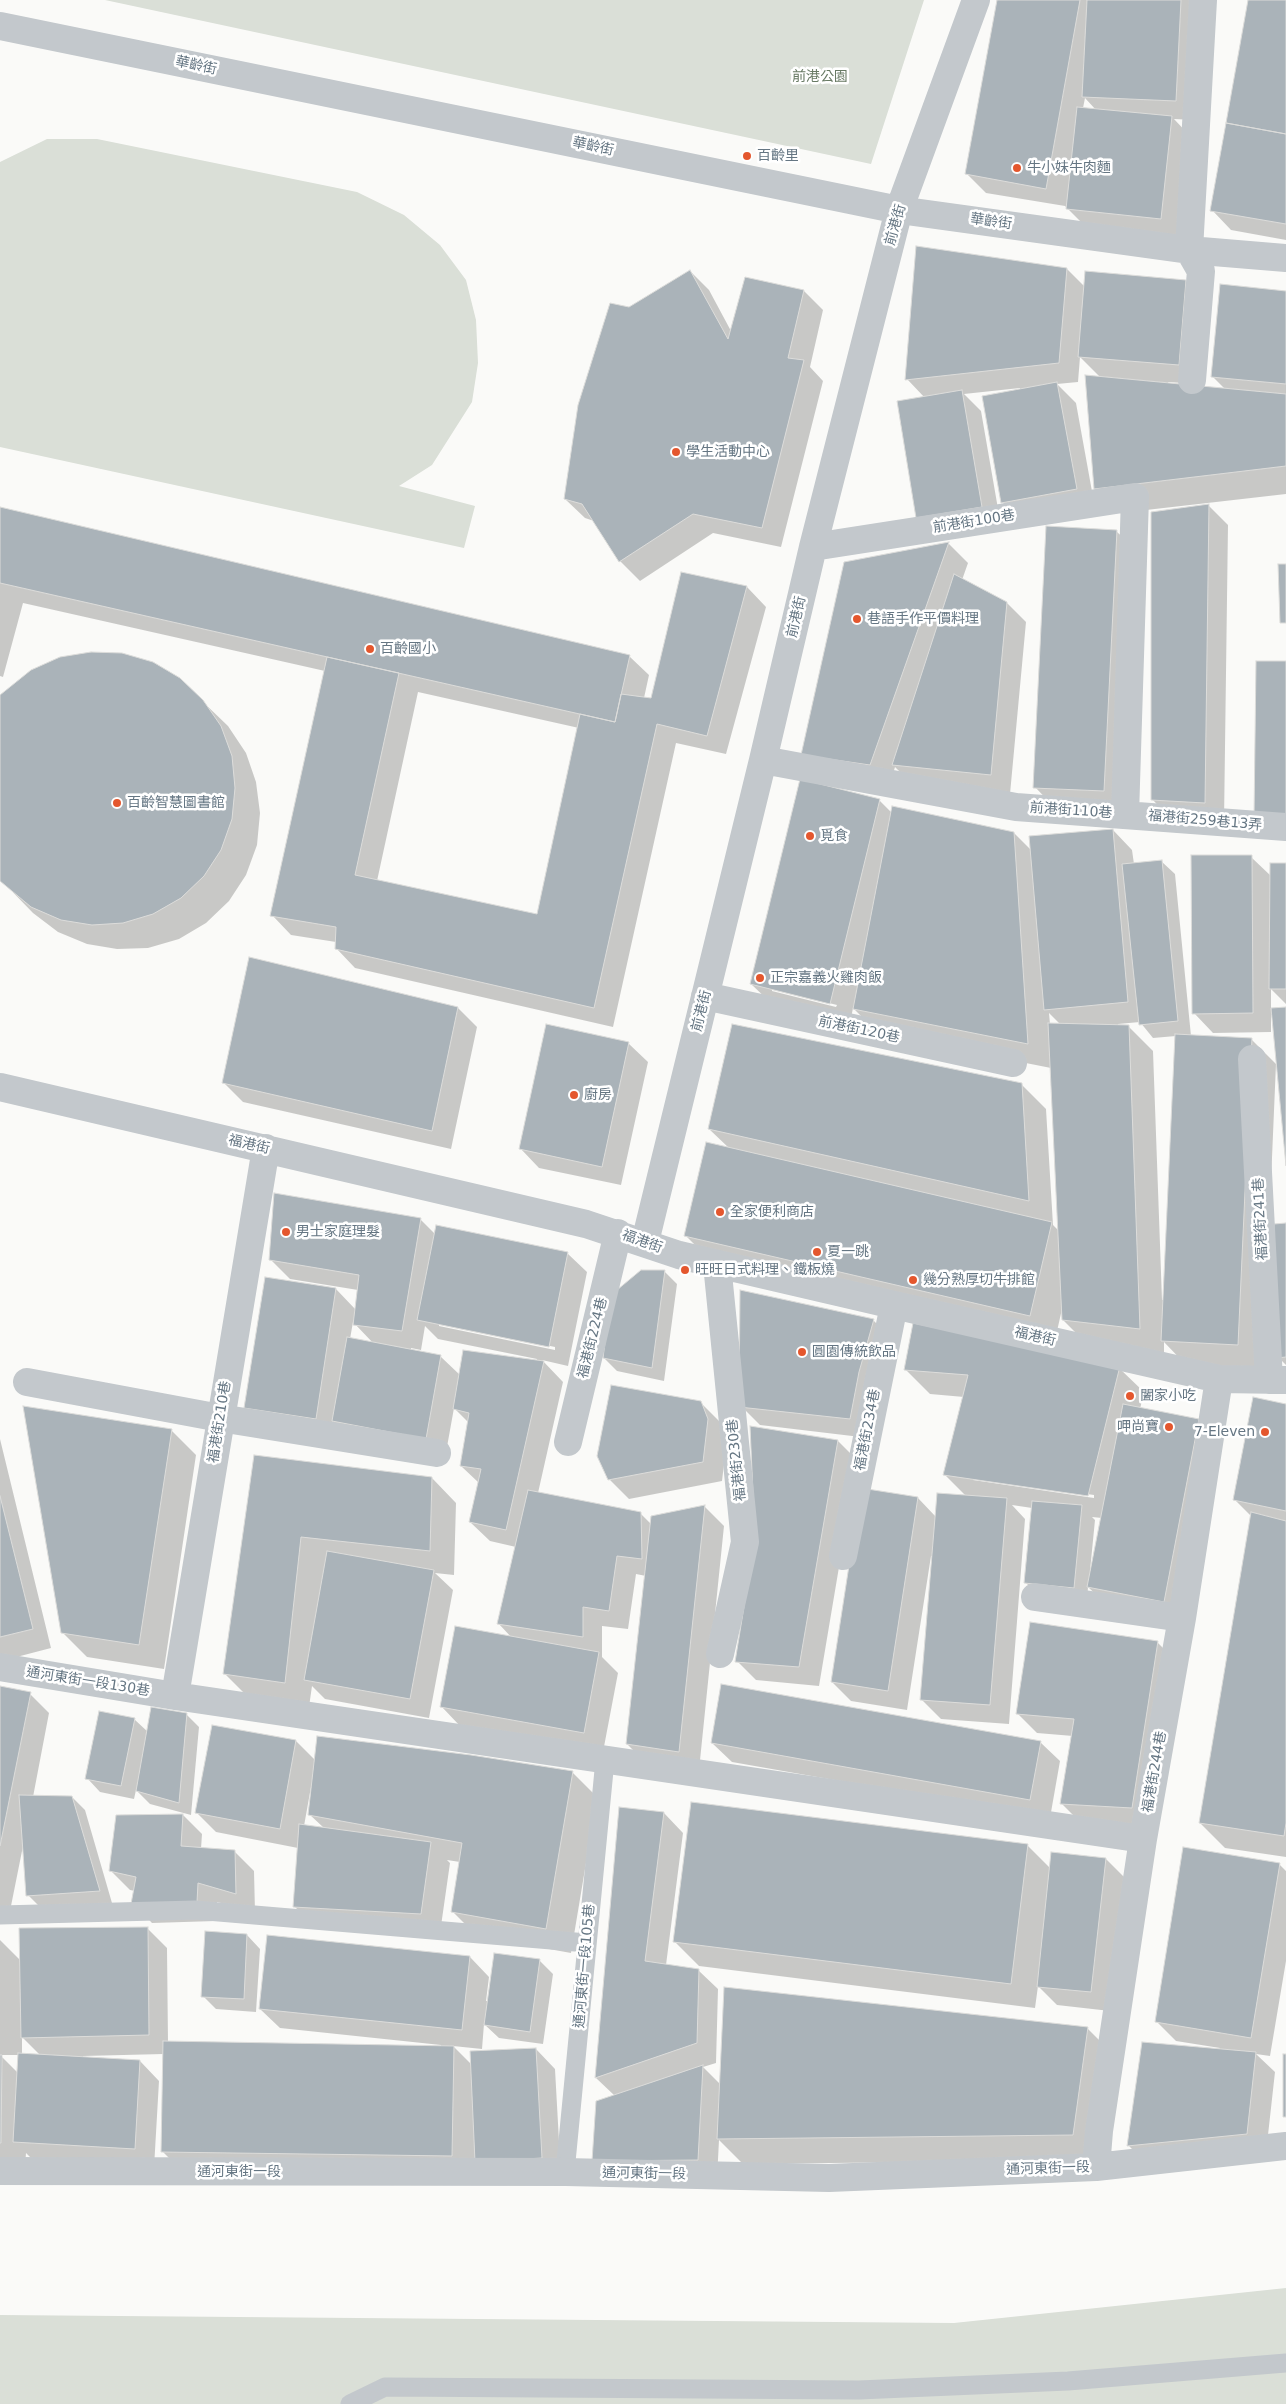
<!DOCTYPE html>
<html>
<head>
<meta charset="utf-8">
<style>
  body { margin:0 }
  canvas { display:block; background:#fafaf8 }
</style>
</head>
<body>
<canvas width="1286" height="2404"></canvas>
<script>
const ctx = document.querySelector('canvas').getContext('2d');
ctx.lineJoin = 'round';
function fill(path, color) {
  ctx.fillStyle = color;
  ctx.fill(path, 'evenodd');
}
function shape(rows) {
  const path = new Path2D();
  for (const r of rows) {
    path.moveTo(r[0], r[1]);
    for (let i = 2; i < r.length; i += 2) path.lineTo(r[i], r[i + 1]);
  }
  return path;
}
function strokePath(path, color, width, dash) {
  ctx.strokeStyle = color;
  ctx.lineWidth = width;
  ctx.lineCap = dash ? 'butt' : 'round';
  ctx.setLineDash(dash || []);
  ctx.stroke(path);
}
function drawText(font, color, halo, rows, align = 'center') {
  ctx.font = font + ' "DejaVu Sans","Noto Sans TC",sans-serif';
  ctx.lineWidth = 5;
  ctx.setLineDash([]);
  ctx.textBaseline = 'middle';
  ctx.strokeStyle = halo;
  ctx.fillStyle = color;
  for (const [text, x, y, turn = 0] of rows) {
    ctx.save();
    ctx.translate(x, y);
    ctx.rotate((+turn || 0) * Math.PI / 180);
    ctx.textAlign = isNaN(turn) ? turn : align;
    if (halo) ctx.strokeText(text, 0, 0);
    ctx.fillText(text, 0, 0);
    ctx.restore();
  }
}
const green = shape([
  [105,0,924,0,871,164],
  [47,139,97,139,357,192,404,215,440,245,466,280,476,320,478,363,472,402,432,465,399,486,475,506,464,548,0,447,0,162],
  [1286,2288,1286,2404,0,2404,0,2315,954,2323]
]);
const shadow = shape([
  [998,0,1194,0,1195,120,1174,119,1191,137,1180,238,1087,228,1065,206,986,193,966,173],
  [1085,98,1096,110,1083,108],
  [1249,0,1286,0,1286,240,1231,230,1212,210],
  [1067,269,1085,287,1185,281,1205,300,1198,384,1168,382,1168,384,1225,389,1212,376,1286,292,1286,494,1120,513,1095,488,1101,378,1080,357,1078,382,1057,384,1076,403,1095,508,1022,522,1002,502,1020,388,964,394,981,411,1001,526,937,537,925,398,907,379],
  [690,271,709,290,731,331,746,279,804,291,823,310,810,367,823,381,781,547,713,533,640,581,620,561,594,521,585,518,565,499,629,308],
  [1209,506,1228,525,1224,822,1171,819,1152,799],
  [0,508,629,656,649,675,644,698,652,700,747,587,766,607,726,754,676,743,613,1027,355,968,336,948,336,942,291,935,272,915,325,671,23,603,3,677,0,676],
  [418,692,579,728,538,915,377,881],
  [1116,531,1136,550,1123,810,1054,807,1035,787],
  [949,544,968,563,962,580,1007,603,1026,622,1010,794,912,784,895,767,890,784,821,774,845,563],
  [0,697,202,701,228,726,246,753,256,782,260,813,257,845,246,875,229,901,206,923,179,939,148,948,117,949,87,944,58,932,33,913,0,879],
  [880,801,892,813,1014,833,1032,851,1113,830,1132,850,1134,864,1161,861,1175,874,1191,1036,1251,1039,1276,1064,1263,1369,1187,1366,1164,1342,1164,1353,1088,1345,1063,1320,1062,1309,1055,1340,711,1261,686,1236,730,1149,709,1129,1021,1084,1046,1109,1053,1225,1059,1231,1051,1068,879,1034,853,1008,850,1023,771,1003,751,984],
  [772,989,837,1005,836,1007,772,991],
  [1049,1013,1061,1025,1050,1024],
  [1140,1022,1153,1038,1176,1036,1164,1300,1162,1300,1153,1051,1128,1026,1118,1026,1118,1024],
  [1251,857,1271,876,1286,864,1286,1004,1271,989,1271,1010,1286,1008,1286,1152,1273,1015,1271,1015,1271,1032,1213,1033,1194,1013],
  [458,1008,477,1027,451,1149,243,1102,224,1083],
  [628,1043,648,1062,621,1185,539,1168,520,1148],
  [420,1219,436,1235,567,1253,587,1272,568,1366,542,1360,563,1382,538,1493,640,1513,651,1524,652,1517,705,1507,724,1526,699,1770,646,1763,627,1744,646,1576,636,1574,628,1629,602,1626,602,1657,618,1673,603,1752,460,1726,441,1706,512,1638,498,1623,516,1547,490,1541,470,1522,479,1483,461,1466,468,1422,454,1408,445,1458,335,1438,246,1408,336,1289,356,1310,358,1290,290,1279,270,1259],
  [353,1322,374,1344,350,1339],
  [439,1323,555,1347,555,1350,439,1326],
  [425,1326,438,1339,537,1359,536,1361,460,1375,440,1356,411,1350,411,1348,421,1350],
  [1286,1225,1286,1365,1278,1357],
  [664,1271,677,1284,664,1381,617,1371,604,1358],
  [873,1320,892,1339,869,1438,760,1425,741,1406],
  [1119,1368,1144,1392,1140,1409,1198,1421,1218,1440,1183,1620,1108,1606,1088,1587,1087,1600,1039,1596,1026,1583,1032,1508,1012,1505,1025,1519,1009,1724,941,1719,921,1699,933,1556,931,1556,907,1710,851,1701,832,1682,918,1498,936,1517,966,1496,944,1474,964,1397,930,1394,905,1369],
  [973,1478,1094,1495,1094,1498,973,1480],
  [1092,1517,1102,1518,1092,1571,1090,1571,1095,1520],
  [700,1402,720,1422,727,1439,722,1481,629,1499,609,1479],
  [1286,1406,1286,1857,1225,1848,1200,1823,1252,1517,1234,1499],
  [171,1430,196,1455,164,1669,87,1657,62,1632],
  [0,1439,51,1648,5,1660,0,1655],
  [838,1441,857,1460,819,1686,756,1680,737,1661],
  [255,1457,432,1478,456,1503,454,1575,435,1573,453,1590,429,1718,325,1699,312,1686,309,1707,249,1698,224,1673],
  [1157,1642,1176,1661,1151,1827,1081,1823,1062,1804,1073,1736,1037,1733,1017,1713],
  [0,1687,30,1694,49,1713,33,1797,72,1797,85,1810,112,1903,41,1908,28,1895,23,1846,10,1911,0,1909],
  [186,1714,199,1727,191,1815,150,1804,136,1790,134,1799,100,1792,87,1778,134,1719,148,1732],
  [296,1741,316,1761,572,1772,597,1797,571,1953,477,1936,452,1911,460,1862,447,1860,450,1863,440,1933,314,1926,294,1906,298,1848,216,1832,197,1813],
  [311,1787,313,1787,309,1814,324,1828,304,1826],
  [1040,1742,1060,1761,1050,1818,732,1762,712,1743],
  [620,1808,664,1813,683,1833,666,1965,698,1970,718,1989,716,2063,703,2067,721,2085,1087,2028,1112,2053,1098,2160,743,2164,719,2140,717,2179,613,2179,615,2096,596,2078],
  [183,1815,202,1834,201,1849,234,1851,254,1871,255,1912,217,1902,216,1921,152,1923,133,1903,135,1891,130,1890,110,1870],
  [1028,1846,1051,1869,1106,1859,1125,1878,1110,2011,1057,2005,1038,1986,1035,2008,699,1966,674,1941],
  [1279,1864,1286,1871,1286,1961,1270,2056,1256,2054,1275,2072,1266,2153,1148,2165,1128,2145,1220,2048,1176,2041,1156,2021],
  [147,1928,167,1948,168,2042,441,2047,441,2045,280,2028,260,2009,470,1957,489,1977,486,2001,489,2001,539,1960,553,1974,543,2044,499,2038,484,2024,482,2049,453,2046,472,2065,536,2049,555,2069,561,2177,187,2176,162,2151,164,2054,83,2056,83,2058,140,2061,159,2081,154,2168,34,2161,26,2153,25,2167,0,2167,0,1940,21,1961],
  [22,2037,40,2055,22,2054],
  [0,2055,20,2055,18,2073],
  [247,1935,260,1949,256,2012,216,2009,203,1996]
]);
const building = shape([
  [997,0,1080,0,1046,189,965,174,997,0],
  [1087,0,1181,0,1176,101,1082,97,1087,0],
  [1248,0,1286,0,1286,134,1226,123,1248,0],
  [1077,107,1172,116,1161,219,1066,209,1077,107],
  [1226,123,1286,134,1286,224,1210,211,1226,123],
  [916,246,1067,268,1059,363,905,380,916,246],
  [690,270,728,339,745,277,804,290,788,358,804,360,762,528,693,514,619,562,582,504,564,499,578,405,610,303,629,307,690,270],
  [1085,271,1186,280,1179,365,1078,357,1085,271],
  [1220,284,1286,291,1286,384,1211,377,1220,284],
  [1085,375,1286,394,1286,466,1094,489,1085,375],
  [1057,382,1077,489,1001,503,982,396,1057,382],
  [962,390,982,507,916,518,897,401,962,390],
  [1209,504,1205,803,1151,800,1151,512,1209,504],
  [0,507,630,655,615,722,0,583,0,507],
  [1046,526,1117,530,1104,791,1033,788,1046,526],
  [949,542,870,765,801,755,844,562,949,542],
  [1278,564,1286,564,1286,623,1280,623,1278,564],
  [681,572,747,586,707,736,657,724,594,1008,335,949,336,927,270,916,327,657,399,673,355,875,537,914,580,714,615,722,621,694,651,698,681,572],
  [954,574,1007,602,991,775,892,765,954,574],
  [91,652,122,653,153,662,180,678,203,700,221,726,232,756,235,788,232,819,221,850,204,876,181,898,153,914,123,923,92,925,61,920,31,907,0,881,0,695,31,670,60,657,91,652],
  [1256,661,1286,661,1286,816,1254,816,1256,661],
  [800,779,880,799,830,1004,750,984,800,779],
  [892,806,1014,832,1028,1044,853,1009,892,806],
  [1113,829,1128,1002,1044,1010,1029,836,1113,829],
  [1191,855,1252,855,1253,1013,1192,1014,1191,855],
  [1162,860,1178,1021,1139,1025,1122,864,1162,860],
  [1270,863,1286,863,1286,989,1269,989,1270,863],
  [249,957,458,1007,432,1131,222,1083,249,957],
  [1286,1007,1286,1166,1271,1008,1286,1007],
  [1048,1023,1129,1025,1140,1329,1062,1320,1048,1023],
  [546,1024,629,1042,602,1167,519,1149,546,1024],
  [732,1024,1022,1083,1029,1201,708,1129,732,1024],
  [1175,1034,1252,1038,1238,1345,1161,1341,1175,1034],
  [706,1142,1052,1222,1030,1316,684,1236,706,1142],
  [274,1193,421,1218,402,1331,353,1325,359,1275,269,1260,274,1193],
  [1286,1223,1286,1357,1276,1358,1274,1224,1286,1223],
  [436,1225,568,1252,549,1347,417,1320,436,1225],
  [641,1270,665,1270,652,1368,603,1358,611,1295,641,1270],
  [265,1277,336,1288,316,1419,244,1408,265,1277],
  [740,1290,874,1319,859,1372,850,1419,739,1407,740,1290],
  [913,1323,1120,1366,1088,1496,943,1475,968,1375,904,1370,913,1323],
  [347,1337,441,1355,426,1439,332,1421,347,1337],
  [463,1350,544,1361,506,1530,469,1522,481,1469,460,1466,469,1413,453,1409,463,1350],
  [611,1385,701,1401,708,1419,703,1462,608,1480,597,1456,611,1385],
  [1253,1397,1286,1404,1286,1511,1233,1500,1253,1397],
  [1123,1404,1199,1419,1164,1602,1087,1587,1123,1404],
  [23,1406,172,1429,139,1645,61,1633,23,1406],
  [750,1426,838,1440,799,1667,735,1662,755,1539,750,1426],
  [254,1455,432,1477,430,1551,301,1537,285,1683,223,1674,254,1455],
  [861,1488,918,1497,888,1691,831,1682,861,1488],
  [528,1490,641,1512,642,1559,617,1556,609,1611,583,1607,583,1637,497,1624,528,1490],
  [937,1493,1007,1498,990,1705,920,1700,937,1493],
  [0,1496,33,1629,0,1637,0,1496],
  [1032,1501,1082,1505,1074,1588,1024,1583,1032,1501],
  [705,1505,679,1752,626,1744,651,1516,705,1505],
  [1251,1512,1286,1521,1286,1823,1284,1836,1199,1823,1251,1512],
  [327,1551,434,1570,410,1699,304,1680,327,1551],
  [1030,1622,1158,1641,1132,1808,1060,1804,1074,1719,1016,1714,1030,1622],
  [455,1626,599,1652,584,1733,440,1707,455,1626],
  [721,1684,1041,1741,1030,1800,711,1743,721,1684],
  [0,1686,31,1692,0,1846,0,1686],
  [151,1707,187,1713,179,1803,136,1791,151,1707],
  [99,1711,135,1718,121,1786,85,1779,99,1711],
  [212,1725,296,1740,280,1829,195,1813,212,1725],
  [317,1736,471,1755,573,1771,546,1929,451,1912,462,1843,308,1815,317,1736],
  [19,1795,72,1796,100,1891,26,1896,19,1795],
  [691,1802,1028,1844,1011,1984,673,1942,691,1802],
  [619,1807,664,1812,645,1961,699,1969,697,2043,595,2078,619,1807],
  [183,1814,181,1846,235,1850,236,1894,198,1883,197,1902,131,1904,136,1877,109,1871,116,1815,183,1814],
  [299,1824,431,1842,421,1914,293,1907,299,1824],
  [1183,1847,1280,1863,1251,2038,1155,2022,1183,1847],
  [1051,1852,1106,1858,1091,1992,1037,1987,1051,1852],
  [148,1927,149,2035,21,2038,19,1928,148,1927],
  [205,1931,247,1934,244,1999,201,1997,205,1931],
  [267,1935,470,1956,462,2030,259,2009,267,1935],
  [494,1953,540,1959,530,2032,484,2025,494,1953],
  [724,1987,1088,2027,1073,2135,717,2139,724,1987],
  [163,2041,454,2046,452,2156,161,2152,163,2041],
  [1142,2042,1256,2052,1247,2134,1127,2146,1142,2042],
  [536,2048,542,2158,475,2162,470,2051,536,2048],
  [18,2053,140,2060,135,2149,13,2142,18,2053],
  [1283,2054,1286,2054,1286,2117,1283,2117,1283,2054],
  [0,2055,2,2055,1,2143,0,2143,0,2055],
  [703,2065,698,2160,592,2161,596,2101,703,2065]
]);
const lane = shape([
  [0,1915,195,1910,587,1943],
  [565,2172,605,1760],
  [350,2404,385,2387,859,2390,1068,2381,1286,2363]
]);
const street = shape([
  [0,26,899,210,1189,250,1286,258],
  [1192,380,1201,271,1189,250,1203,0],
  [813,547,1135,497,1125,815],
  [763,760,1016,807,1286,827],
  [705,996,1013,1063],
  [1252,1059,1269,1380],
  [0,1087,586,1224,679,1255,894,1305,1219,1379,1286,1380],
  [645,1242,763,760,813,547,899,210,976,0],
  [717,1264,745,1542,720,1654],
  [27,1382,220,1418,437,1453],
  [568,1442,618,1233],
  [843,1556,894,1305],
  [1035,1597,1182,1618],
  [0,1667,175,1696,1143,1839],
  [175,1696,266,1148],
  [1096,2167,1099,2131,1143,1839,1182,1618,1219,1379],
  [0,2171,565,2172,829,2178,1096,2167,1286,2146]
]);
const markers = [
  [747,156,5,"#e4572e"],
  [1017,168,5,"#e4572e"],
  [676,452,5,"#e4572e"],
  [857,619,5,"#e4572e"],
  [370,649,5,"#e4572e"],
  [117,803,5,"#e4572e"],
  [810,836,5,"#e4572e"],
  [760,978,5,"#e4572e"],
  [574,1095,5,"#e4572e"],
  [720,1212,5,"#e4572e"],
  [286,1232,5,"#e4572e"],
  [817,1252,5,"#e4572e"],
  [685,1270,5,"#e4572e"],
  [913,1280,5,"#e4572e"],
  [802,1352,5,"#e4572e"],
  [1130,1396,5,"#e4572e"],
  [1169,1427,5,"#e4572e"],
  [1265,1432,5,"#e4572e"]
];
const streetNames = [
  ["華齡街",196,66,12],
  ["華齡街",593,147,12],
  ["華齡街",991,222,8],
  ["前港街",896,225,-74],
  ["前港街100巷",974,522,-9],
  ["前港街",797,617,-77],
  ["前港街110巷",1071,811,4],
  ["福港街259巷13弄",1205,821,5],
  ["前港街",702,1011,-76],
  ["前港街120巷",859,1030,12],
  ["福港街",249,1145,13],
  ["福港街241巷",1261,1219,-93],
  ["福港街",642,1242,20],
  ["福港街",1035,1337,13],
  ["福港街224巷",593,1338,-76],
  ["福港街210巷",220,1422,-81],
  ["福港街234巷",868,1430,-79],
  ["福港街230巷",737,1460,-96],
  ["通河東街一段130巷",88,1682,9],
  ["福港街244巷",1155,1772,-80],
  ["通河東街一段105巷",585,1966,-85],
  ["通河東街一段",1048,2169,-2],
  ["通河東街一段",239,2172],
  ["通河東街一段",644,2174,1]
];
const parkNames = [
  ["前港公園",820,77]
];
const poiNames = [
  ["百齡里",757,156],
  ["牛小妹牛肉麵",1027,168],
  ["學生活動中心",686,452],
  ["巷語手作平價料理",867,619],
  ["百齡國小",380,649],
  ["百齡智慧圖書館",127,803],
  ["覓食",820,836],
  ["正宗嘉義火雞肉飯",770,978],
  ["廚房",584,1095],
  ["全家便利商店",730,1212],
  ["男士家庭理髮",296,1232],
  ["夏一跳",827,1252],
  ["旺旺日式料理、鐵板燒",695,1270],
  ["幾分熟厚切牛排館",923,1280],
  ["圓園傳統飲品",812,1352],
  ["闔家小吃",1140,1396],
  ["呷尚寶",1159,1427,"right"],
  ["7-Eleven",1255,1432,"right"]
];
fill(green, '#dadfd7');
fill(shadow, '#0003');
fill(building, '#aab3b9');
strokePath(building, '#dcdcda', 1);
strokePath(lane, '#c3c8cc', 19);
strokePath(street, '#c3c8cc', 28);
for (const [x, y, r, color] of markers) {
  const dot = new Path2D();
  dot.arc(x, y, r, 0, 2 * Math.PI);
  ctx.fillStyle = color;
  ctx.fill(dot);
  strokePath(dot, '#fff', 2);
}
drawText('14px', '#657683', '#fff', streetNames);
drawText('14px', '#687a64', '#fff', parkNames);
drawText('14px', '#657683', '#fff', poiNames, 'left');
</script>
</body>
</html>
